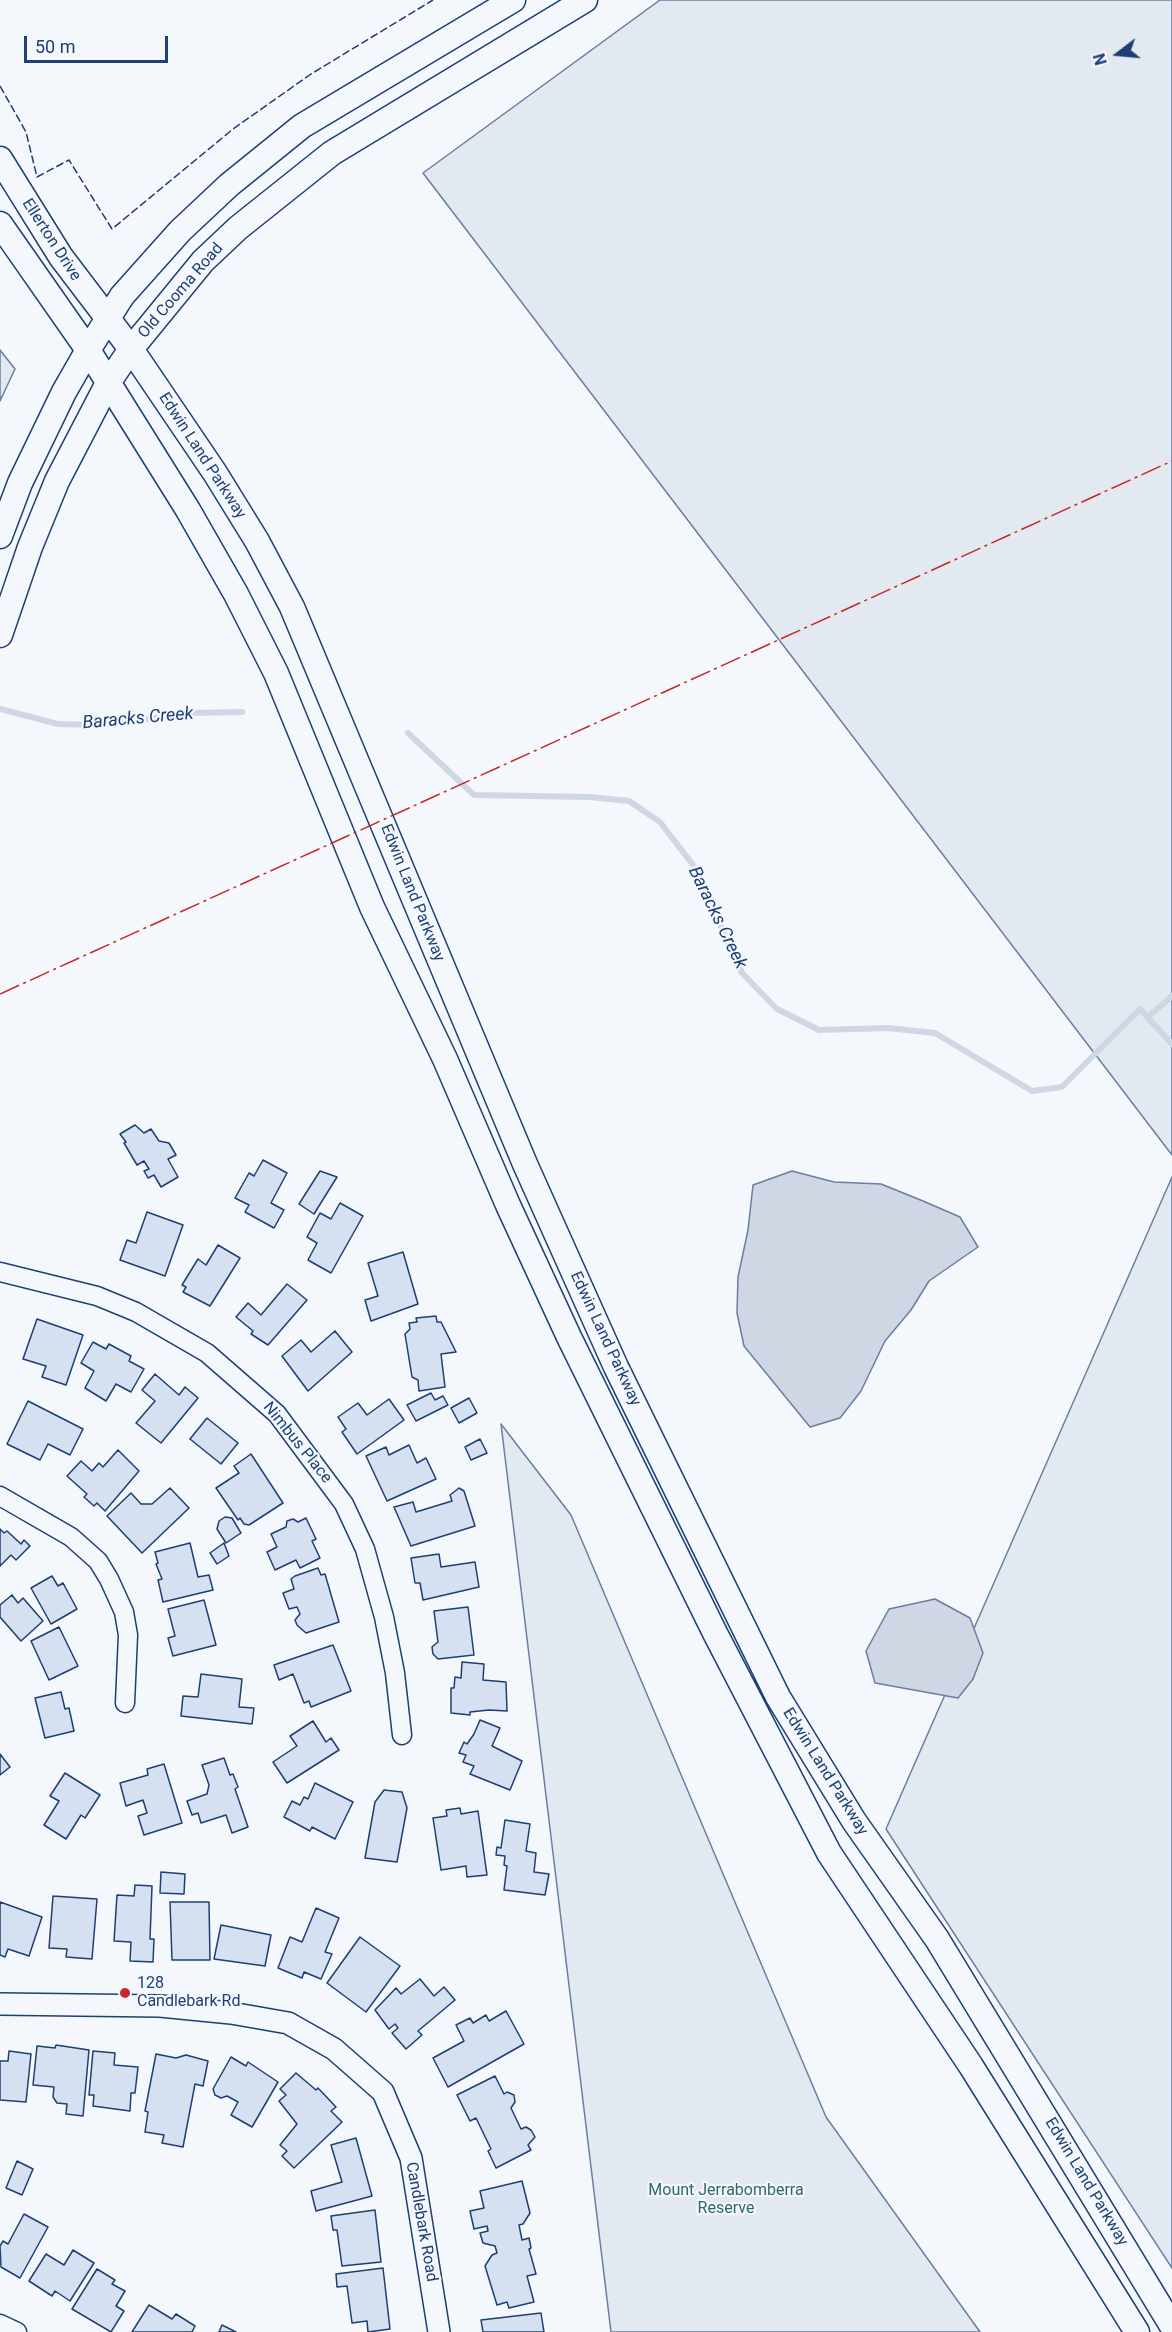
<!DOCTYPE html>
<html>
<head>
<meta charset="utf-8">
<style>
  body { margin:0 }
  #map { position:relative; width:1172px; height:2332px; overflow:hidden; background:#f4f7fb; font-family:Roboto,sans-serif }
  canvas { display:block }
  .north { position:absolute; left:1088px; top:24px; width:60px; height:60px; -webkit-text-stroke:4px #f4f7fb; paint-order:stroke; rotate:254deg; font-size:16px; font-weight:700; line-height:24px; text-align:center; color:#1d3f73 }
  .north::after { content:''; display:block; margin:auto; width:21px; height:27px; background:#1d3f73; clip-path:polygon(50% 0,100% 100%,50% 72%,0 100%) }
  .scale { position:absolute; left:24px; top:36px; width:144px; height:27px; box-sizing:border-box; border:3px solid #1d3f73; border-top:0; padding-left:8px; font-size:18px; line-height:21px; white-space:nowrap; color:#1d3f73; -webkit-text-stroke:4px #f4f7fb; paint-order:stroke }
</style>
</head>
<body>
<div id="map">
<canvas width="1172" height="2332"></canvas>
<div class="north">N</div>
<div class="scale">50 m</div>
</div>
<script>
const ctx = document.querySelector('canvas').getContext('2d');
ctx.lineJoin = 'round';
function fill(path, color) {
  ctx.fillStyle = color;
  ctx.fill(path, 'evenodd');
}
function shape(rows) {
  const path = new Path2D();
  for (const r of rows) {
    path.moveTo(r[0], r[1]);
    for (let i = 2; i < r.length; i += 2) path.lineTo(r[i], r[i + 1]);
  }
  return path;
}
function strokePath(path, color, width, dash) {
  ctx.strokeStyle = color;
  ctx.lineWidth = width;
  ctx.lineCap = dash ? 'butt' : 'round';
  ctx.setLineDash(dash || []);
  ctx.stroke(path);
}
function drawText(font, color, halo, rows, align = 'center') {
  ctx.font = font + ' Roboto,sans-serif';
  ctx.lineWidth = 4.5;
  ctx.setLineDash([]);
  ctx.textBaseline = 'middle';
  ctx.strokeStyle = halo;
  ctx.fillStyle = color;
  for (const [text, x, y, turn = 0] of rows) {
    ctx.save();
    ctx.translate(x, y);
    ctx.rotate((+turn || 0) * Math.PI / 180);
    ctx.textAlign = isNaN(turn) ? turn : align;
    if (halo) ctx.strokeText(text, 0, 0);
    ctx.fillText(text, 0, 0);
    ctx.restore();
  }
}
const green = shape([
  [660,0,1172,0,1172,1155,423,173,660,0],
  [0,350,15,369,0,401,0,350],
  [1172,1177,1172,2268,886,1829,1172,1177],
  [501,1424,571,1515,826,2117,980,2332,611,2332,501,1424]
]);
const water = shape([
  [792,1171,834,1182,881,1184,923,1201,960,1217,978,1247,929,1281,911,1310,885,1341,861,1391,840,1418,810,1427,744,1346,737,1313,738,1277,748,1230,753,1185,792,1171],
  [935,1599,970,1618,983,1653,973,1679,958,1698,875,1683,866,1651,889,1609,935,1599]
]);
const stream = shape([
  [0,709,58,724,101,725,191,713,242,712],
  [408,733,474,795,590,797,629,801,660,822,693,865,742,973,777,1009,819,1030,888,1028,935,1033,1032,1091,1062,1087,1140,1009,1172,1044],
  [1148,1017,1172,996]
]);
const building = shape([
  [135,1125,144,1133,151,1129,159,1141,169,1143,176,1155,168,1159,178,1177,161,1187,154,1175,148,1178,144,1171,149,1169,144,1161,137,1165,124,1143,126,1142,120,1134,135,1125],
  [263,1160,287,1173,271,1203,284,1210,274,1228,245,1212,249,1205,235,1198,249,1173,254,1176,263,1160],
  [320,1171,337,1177,314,1214,299,1204,320,1171],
  [340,1203,363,1216,331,1273,308,1260,317,1243,307,1237,320,1213,331,1219,340,1203],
  [147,1212,183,1225,165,1276,120,1260,127,1240,136,1243,147,1212],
  [218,1245,240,1258,210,1306,183,1292,186,1287,182,1285,198,1259,206,1265,218,1245],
  [403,1252,418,1304,371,1321,365,1300,378,1296,368,1263,403,1252],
  [287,1284,307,1300,268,1345,251,1334,253,1331,236,1317,248,1303,261,1315,287,1284],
  [436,1316,437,1322,441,1322,456,1352,441,1354,445,1387,419,1391,418,1380,412,1377,405,1334,410,1329,409,1323,417,1322,416,1318,436,1316],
  [37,1319,83,1335,66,1385,42,1377,46,1366,23,1359,37,1319],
  [335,1331,352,1352,308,1391,282,1356,301,1340,311,1352,335,1331],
  [93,1342,106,1349,109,1344,131,1356,129,1361,144,1369,131,1392,116,1384,106,1401,85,1388,94,1371,81,1363,93,1342],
  [155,1374,179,1395,185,1387,198,1398,161,1443,136,1423,155,1401,142,1390,155,1374],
  [431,1393,435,1400,443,1396,448,1405,416,1421,407,1405,431,1393],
  [469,1398,477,1413,459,1423,451,1408,469,1398],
  [389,1399,404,1420,357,1454,342,1432,346,1429,338,1417,358,1403,367,1415,389,1399],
  [28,1401,83,1429,70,1455,48,1444,40,1460,7,1444,28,1401],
  [207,1418,238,1443,221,1464,190,1439,207,1418],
  [480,1439,487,1453,471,1460,465,1447,480,1439],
  [409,1445,417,1463,426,1458,436,1479,387,1501,366,1456,386,1447,389,1455,409,1445],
  [118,1450,139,1471,105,1511,97,1503,94,1506,84,1497,87,1494,67,1476,81,1461,92,1471,99,1463,103,1467,118,1450],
  [251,1454,283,1503,249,1525,244,1524,240,1518,238,1520,216,1488,239,1473,234,1466,251,1454],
  [170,1488,189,1508,142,1553,107,1516,131,1493,141,1504,152,1504,170,1488],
  [459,1488,464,1491,475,1526,411,1546,394,1507,413,1502,416,1512,452,1501,450,1495,459,1488],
  [225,1517,232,1518,241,1533,226,1543,217,1529,219,1521,225,1517],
  [306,1518,316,1539,312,1541,320,1558,300,1568,296,1560,275,1570,267,1552,277,1547,271,1534,286,1527,287,1521,293,1519,298,1522,306,1518],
  [0,1529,4,1533,7,1531,21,1544,24,1540,30,1546,16,1560,11,1555,0,1566,0,1529],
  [190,1543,198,1577,209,1575,213,1590,163,1602,158,1580,162,1579,156,1564,158,1563,155,1552,190,1543],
  [224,1543,229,1556,217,1564,210,1553,224,1543],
  [439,1554,441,1567,475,1562,479,1587,423,1600,420,1583,415,1583,411,1558,439,1554],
  [318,1568,321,1575,325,1574,339,1622,306,1633,297,1625,295,1620,300,1614,297,1607,289,1609,283,1593,294,1589,291,1579,295,1576,318,1568],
  [52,1576,58,1586,63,1583,77,1609,51,1624,31,1588,52,1576],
  [12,1595,18,1603,23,1598,43,1621,21,1641,0,1617,0,1605,12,1595],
  [204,1600,216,1645,173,1656,168,1638,175,1636,168,1609,204,1600],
  [468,1607,474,1655,438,1659,433,1654,432,1647,438,1642,434,1611,468,1607],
  [59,1627,78,1666,49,1680,31,1641,59,1627],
  [333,1645,351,1691,311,1707,309,1701,304,1703,293,1674,279,1680,274,1665,333,1645],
  [462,1662,484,1664,483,1680,506,1682,507,1711,489,1710,470,1712,470,1715,451,1713,451,1688,454,1688,455,1677,461,1678,462,1662],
  [201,1674,242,1679,239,1707,254,1708,252,1724,181,1716,183,1696,198,1697,201,1674],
  [61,1692,65,1709,69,1708,74,1731,45,1738,35,1698,61,1692],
  [480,1720,500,1728,492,1746,522,1761,510,1790,470,1774,474,1766,463,1762,466,1755,459,1753,464,1742,467,1744,474,1734,480,1720],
  [313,1721,326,1742,331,1738,339,1750,287,1783,273,1762,297,1746,290,1736,313,1721],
  [0,1754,10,1767,0,1775,0,1754],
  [224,1758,230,1775,233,1774,238,1787,235,1789,248,1827,232,1833,226,1815,201,1823,198,1813,192,1815,187,1801,207,1794,209,1785,202,1765,224,1758],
  [164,1764,182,1823,144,1835,138,1816,147,1813,143,1800,126,1806,120,1783,148,1775,147,1769,164,1764],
  [65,1773,100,1795,85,1818,81,1815,66,1839,44,1825,59,1801,50,1796,65,1773],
  [315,1783,353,1802,335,1839,312,1827,310,1831,284,1817,292,1801,300,1805,304,1797,308,1799,315,1783],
  [384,1790,402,1792,407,1808,397,1862,365,1858,375,1802,384,1790],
  [460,1808,461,1814,478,1811,487,1875,467,1877,466,1866,441,1870,433,1818,447,1816,446,1810,460,1808],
  [505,1820,530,1824,526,1851,536,1853,534,1872,549,1874,545,1895,504,1890,507,1866,504,1865,505,1856,496,1855,497,1847,501,1848,505,1820],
  [161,1872,185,1874,184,1894,160,1893,161,1872],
  [135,1885,152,1886,150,1939,154,1939,153,1962,130,1961,131,1942,114,1941,117,1895,134,1896,135,1885],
  [53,1896,97,1899,92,1959,66,1957,67,1949,49,1948,53,1896],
  [0,1902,42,1917,29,1956,8,1949,5,1957,0,1955,0,1902],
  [170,1902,209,1902,210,1960,172,1960,170,1902],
  [316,1908,339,1918,325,1952,332,1954,321,1979,304,1972,302,1978,278,1968,290,1937,302,1942,316,1908],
  [221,1925,271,1935,265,1966,214,1959,221,1925],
  [360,1937,400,1966,366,2012,327,1983,360,1937],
  [420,1979,434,1996,444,1987,455,2000,418,2031,422,2035,406,2049,392,2033,398,2028,395,2024,389,2029,375,2010,396,1988,401,1994,420,1979],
  [506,2011,524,2044,448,2087,433,2058,464,2041,456,2025,470,2018,473,2023,486,2015,489,2021,506,2011],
  [56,2045,89,2050,83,2116,66,2114,67,2104,57,2103,53,2097,54,2087,33,2085,37,2046,55,2048,56,2045],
  [9,2051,31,2054,26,2102,0,2100,0,2061,8,2061,9,2051],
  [93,2051,115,2053,114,2065,138,2067,135,2093,131,2093,130,2111,93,2106,94,2095,89,2095,93,2051],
  [156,2054,176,2058,186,2055,208,2061,203,2086,195,2084,183,2147,162,2143,164,2135,145,2132,148,2112,145,2111,156,2054],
  [231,2057,246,2066,248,2062,278,2082,252,2127,231,2115,238,2102,227,2096,221,2098,215,2095,213,2089,231,2057],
  [296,2073,316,2090,318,2088,336,2107,331,2111,342,2122,294,2168,282,2156,287,2151,280,2145,297,2124,279,2101,286,2095,280,2089,296,2073],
  [495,2076,504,2094,507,2092,514,2095,515,2102,511,2108,521,2129,526,2127,531,2130,535,2137,528,2145,531,2150,496,2168,488,2151,491,2149,476,2118,470,2121,457,2095,495,2076],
  [356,2138,372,2196,316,2211,311,2191,342,2182,331,2145,356,2138],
  [17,2161,33,2169,22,2195,6,2188,17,2161],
  [522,2181,530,2213,523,2224,519,2225,522,2240,529,2238,531,2248,529,2249,536,2274,527,2276,534,2302,509,2308,507,2302,497,2305,485,2266,492,2255,497,2253,495,2246,483,2243,480,2233,488,2231,487,2226,474,2229,470,2211,484,2208,480,2191,522,2181],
  [375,2210,381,2262,342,2266,337,2230,333,2230,331,2216,375,2210],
  [24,2214,48,2227,20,2278,1,2267,0,2246,3,2241,8,2244,24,2214],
  [73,2250,94,2263,70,2301,55,2291,52,2296,29,2281,46,2254,64,2265,73,2250],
  [383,2268,390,2329,368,2332,367,2321,352,2323,347,2286,337,2287,336,2274,383,2268],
  [97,2269,115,2280,112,2284,125,2291,116,2306,124,2311,111,2332,72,2309,97,2269],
  [149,2305,172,2319,176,2314,195,2326,192,2332,132,2332,149,2305],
  [541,2313,544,2332,483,2332,481,2320,541,2313],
  [222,2325,236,2332,219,2332,222,2325]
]);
const minor = shape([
  [0,1272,97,1296,136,1312,207,1353,277,1414,344,1504,365,1549,384,1617,395,1673,402,1735],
  [0,1496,71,1537,98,1561,109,1579,124,1612,128,1635,125,1703],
  [0,2324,17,2332]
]);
const tertiary = shape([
  [0,2004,160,2006,231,2013,288,2023,334,2049,383,2092,411,2158,439,2332]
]);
const secondary = shape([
  [0,159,61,257,131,349,215,473,257,541,292,607,525,1164,616,1367,778,1697,854,1821,937,1939,1172,2326],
  [0,224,88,350,188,510,236,594,276,673,372,907,445,1059,508,1205,569,1337,715,1633,829,1853,971,2066,1137,2332],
  [0,536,20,483,64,392,88,350,122,296,180,231,229,185,302,126,513,0],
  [0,635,30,547,57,481,108,383,131,349,203,261,238,228,332,153,585,0]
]);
const fence = shape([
  [0,86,26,132,37,177,69,160,112,229,233,129,311,74,433,0]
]);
const power = shape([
  [0,994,1172,461]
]);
const markers = [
  [125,1993,6,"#c62828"]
];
const streetNames = [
  ["Ellerton Drive",51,240,57],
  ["Old Cooma Road",181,291,-49],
  ["Edwin Land Parkway",202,456,57],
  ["Edwin Land Parkway",412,893,68],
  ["Edwin Land Parkway",605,1339,65],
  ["Nimbus Place",297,1443,51],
  ["Edwin Land Parkway",825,1772,58],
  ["Edwin Land Parkway",1086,2182,59],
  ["Candlebark Road",421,2222,80]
];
const poiNames = [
  ["128",137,1984],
  ["Candlebark Rd",137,2002]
];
const parkNames = [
  ["Mount Jerrabomberra",726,2191],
  ["Reserve",726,2209]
];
const waterNames = [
  ["Baracks Creek",138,719,-5],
  ["Baracks Creek",717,918,64]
];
fill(green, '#e3e9f0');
strokePath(green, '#687fa3', 1.5);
fill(water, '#cfd7e4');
strokePath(water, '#687fa3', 1.5);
strokePath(stream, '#cfd7e4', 6);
fill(building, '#d5e0f0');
strokePath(building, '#1d3f73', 1.5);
strokePath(minor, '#1d3f73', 21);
strokePath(tertiary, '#1d3f73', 24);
strokePath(secondary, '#1d3f73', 27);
strokePath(minor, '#f4f7fb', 18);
strokePath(tertiary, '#f4f7fb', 21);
strokePath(secondary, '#f4f7fb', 24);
strokePath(fence, '#1d3f73', 1.5, [8, 3]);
strokePath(power, '#c62828', 1.5, [21, 4.5, 3, 4.5]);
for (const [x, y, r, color] of markers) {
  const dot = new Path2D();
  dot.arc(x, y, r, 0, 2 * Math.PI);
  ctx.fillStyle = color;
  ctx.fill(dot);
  strokePath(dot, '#f4f7fb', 2);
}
drawText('16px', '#1d3f73', '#f4f7fb', streetNames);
drawText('16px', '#1d3f73', '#f4f7fb', poiNames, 'left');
drawText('16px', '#2c6c60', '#f4f7fb', parkNames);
drawText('italic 18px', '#1d3f73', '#f4f7fb', waterNames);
</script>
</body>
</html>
